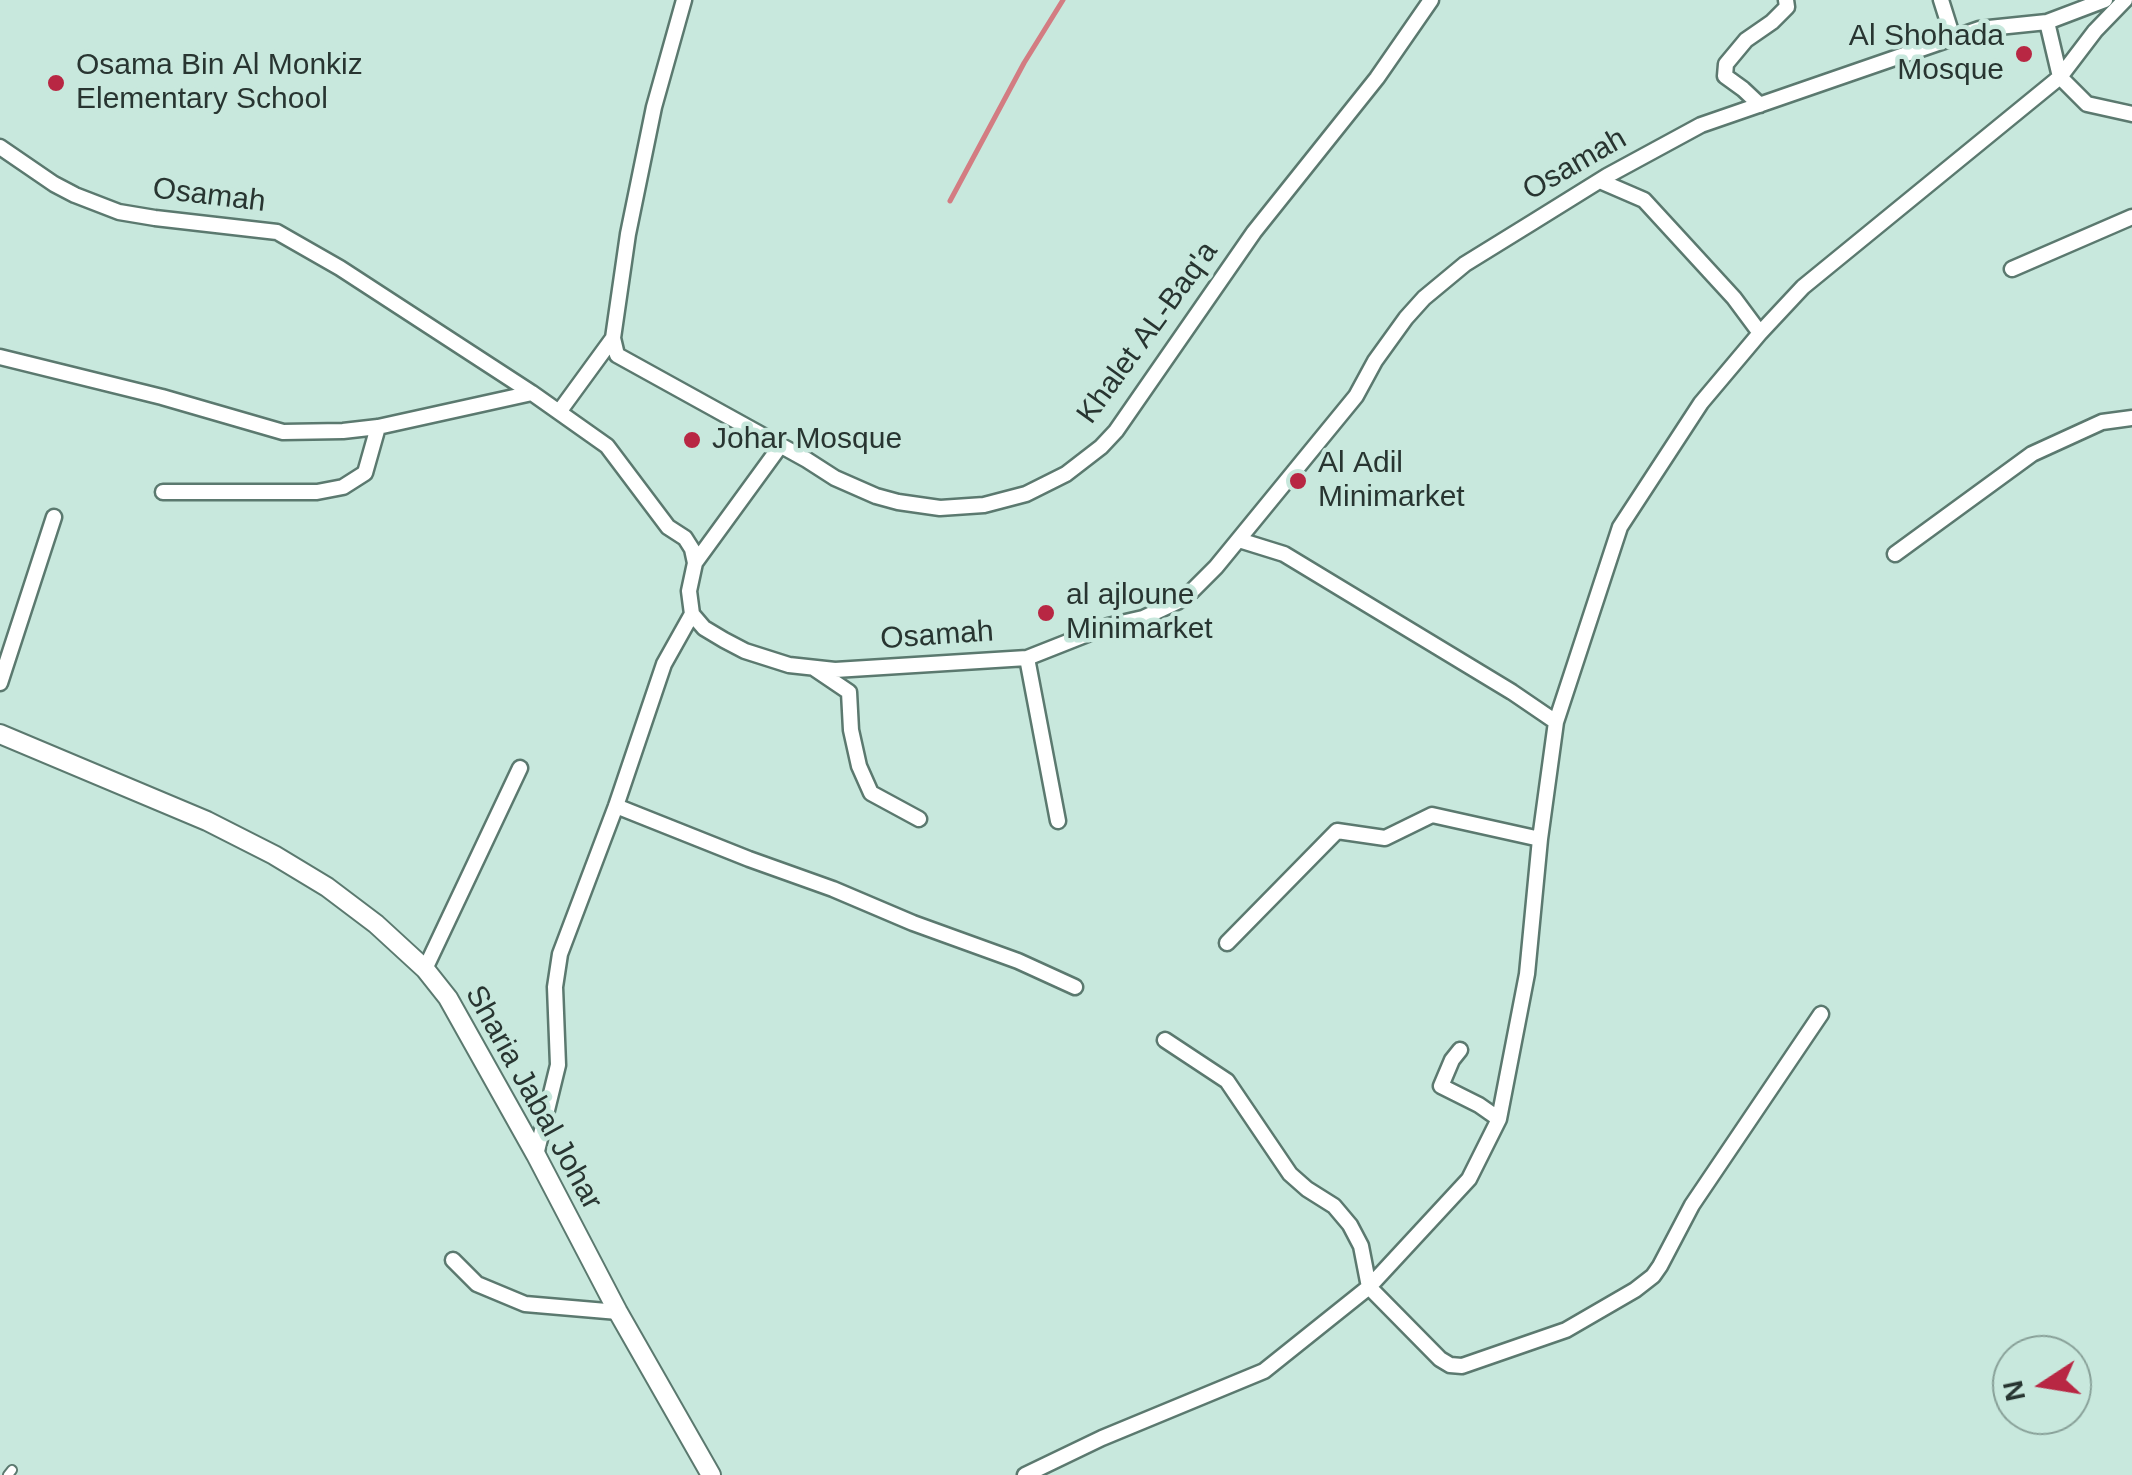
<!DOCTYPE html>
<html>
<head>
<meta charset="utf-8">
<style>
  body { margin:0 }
  #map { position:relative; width:2132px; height:1475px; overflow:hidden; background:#c8e8dd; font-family:Arial,sans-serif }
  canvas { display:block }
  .north { position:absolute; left:1992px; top:1335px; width:100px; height:100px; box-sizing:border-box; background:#c8e8dd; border:2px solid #88a098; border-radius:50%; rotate:258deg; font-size:28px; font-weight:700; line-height:40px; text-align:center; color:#283531 }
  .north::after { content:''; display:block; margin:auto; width:35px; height:45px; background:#b82743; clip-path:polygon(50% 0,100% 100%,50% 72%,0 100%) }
</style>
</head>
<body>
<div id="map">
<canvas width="2132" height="1475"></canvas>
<div class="north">N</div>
</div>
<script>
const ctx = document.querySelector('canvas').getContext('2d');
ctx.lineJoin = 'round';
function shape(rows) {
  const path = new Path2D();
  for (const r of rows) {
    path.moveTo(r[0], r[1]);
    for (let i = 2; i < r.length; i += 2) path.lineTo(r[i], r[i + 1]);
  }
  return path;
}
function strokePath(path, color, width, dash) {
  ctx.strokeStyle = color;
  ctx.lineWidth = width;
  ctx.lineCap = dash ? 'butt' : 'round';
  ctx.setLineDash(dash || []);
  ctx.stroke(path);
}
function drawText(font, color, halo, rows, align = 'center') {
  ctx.font = font + ' Arial,sans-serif';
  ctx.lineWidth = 9;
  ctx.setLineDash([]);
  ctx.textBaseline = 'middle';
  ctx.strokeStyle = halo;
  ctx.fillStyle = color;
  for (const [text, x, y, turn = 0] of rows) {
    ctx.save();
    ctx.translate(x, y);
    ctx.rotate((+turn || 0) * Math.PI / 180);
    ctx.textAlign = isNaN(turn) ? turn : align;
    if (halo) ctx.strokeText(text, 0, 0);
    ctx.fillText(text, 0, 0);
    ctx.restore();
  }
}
const stream = shape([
  [950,201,1024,63,1063,0]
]);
const service = shape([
  [8,1475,12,1470]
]);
const minor = shape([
  [1941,0,1953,38],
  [2047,22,2060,77],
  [2060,77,2087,104,2132,114],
  [1760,105,1743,89,1725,76,1726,64,1746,40,1772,22,1787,7,1786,0],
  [0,147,54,184,75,195,119,212,155,218,277,232,340,268,532,393,607,446,668,527,685,538,692,549,695,563,689,591,692,614,704,628,724,640,745,651,789,665,835,670,1027,658,1108,626,1143,618,1177,602,1192,591,1216,567,1356,396,1375,361,1406,318,1424,298,1465,264,1533,222,1607,176,1701,125,1979,29,2047,22,2105,0],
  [1600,181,1644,200,1734,298,1760,333],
  [2012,269,2132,217],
  [613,338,617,355,807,460,835,478,876,496,898,502,940,508,984,505,1026,494,1066,474,1101,447,1116,431,1254,232,1377,78,1431,0],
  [0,357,162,397,283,432,343,431,378,427,532,393],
  [559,412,613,338,628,234,654,107,684,0],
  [163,492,317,492,343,487,365,473,378,427],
  [1239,540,1284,554,1512,692,1556,722],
  [1895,554,2032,454,2102,422,2132,418],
  [695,563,781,445],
  [1027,658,1058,821],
  [815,669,849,692,851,730,859,766,871,793,919,819],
  [0,683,54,517],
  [616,806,749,859,833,889,913,923,1018,961,1075,987],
  [1227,943,1337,831,1385,838,1432,815,1540,839],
  [425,969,520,768],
  [1165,1040,1227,1081,1290,1174,1307,1189,1334,1206,1350,1225,1361,1246,1369,1287,1440,1359,1450,1365,1462,1366,1566,1330,1635,1290,1653,1276,1660,1266,1692,1205,1821,1014],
  [1460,1050,1452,1060,1441,1086,1479,1105,1499,1119],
  [536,1155,558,1065,555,987,560,954,616,806,664,664,692,614],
  [453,1260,477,1284,525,1304,618,1312],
  [1025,1475,1102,1438,1264,1371,1369,1287,1469,1179,1499,1119,1527,974,1540,839,1556,722,1620,527,1701,403,1760,333,1803,287,2060,77,2095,31,2125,0]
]);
const tertiary = shape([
  [0,734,207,821,274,855,327,887,376,924,425,969,448,998,536,1155,618,1312,711,1475]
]);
const markers = [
  [2024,54,10,"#b82743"],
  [56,83,10,"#b82743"],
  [692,440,10,"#b82743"],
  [1298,481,10,"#b82743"],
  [1046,613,10,"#b82743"]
];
const poiNames = [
  ["Al Shohada",2004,37,"right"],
  ["Mosque",2004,71,"right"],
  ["Osama Bin Al Monkiz",76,66],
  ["Elementary School",76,100],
  ["Johar Mosque",712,440],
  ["Al Adil",1318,464],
  ["Minimarket",1318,498],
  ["al ajloune",1066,596],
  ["Minimarket",1066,630]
];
const streetNames = [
  ["Osamah",1575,165,-30],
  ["Osamah",209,196,7],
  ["Khalet AL-Baq'a",1148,333,-54],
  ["Osamah",937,636,-4],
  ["Sharia Jabal Johar",533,1098,61]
];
strokePath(stream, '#d37c82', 5);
strokePath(service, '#5b796f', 12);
strokePath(minor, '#5b796f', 19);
strokePath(tertiary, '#5b796f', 22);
strokePath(service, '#fff', 8);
strokePath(minor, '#fff', 14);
strokePath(tertiary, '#fff', 18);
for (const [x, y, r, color] of markers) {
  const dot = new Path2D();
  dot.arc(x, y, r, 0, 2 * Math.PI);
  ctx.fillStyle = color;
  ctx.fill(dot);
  strokePath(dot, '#c8e8dd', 4);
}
drawText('30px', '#283531', '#c8e8dd', poiNames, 'left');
drawText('30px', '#283531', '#c8e8dd', streetNames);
</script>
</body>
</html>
